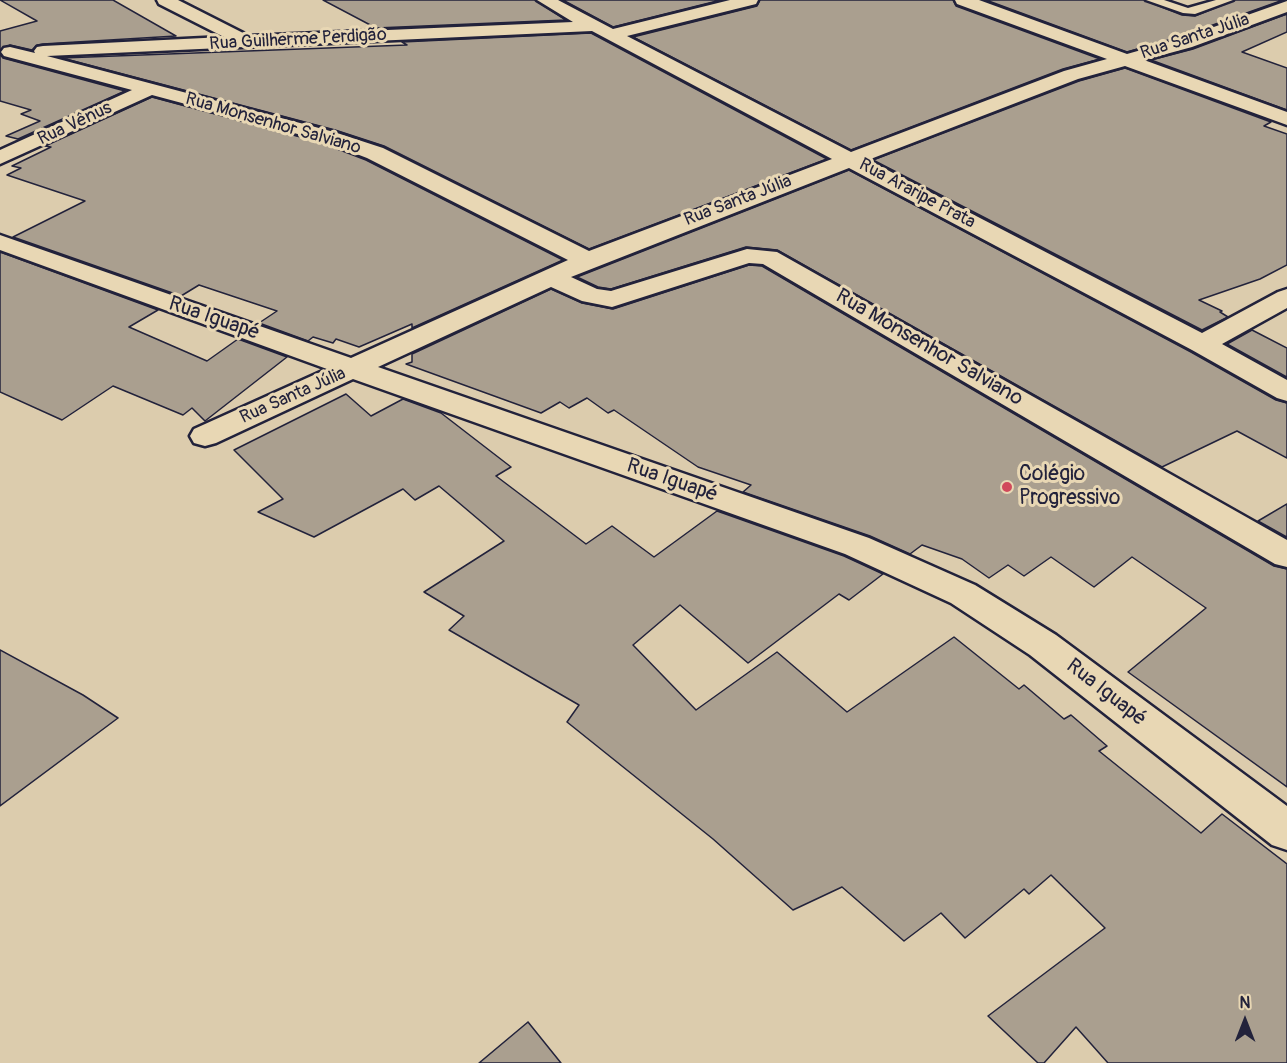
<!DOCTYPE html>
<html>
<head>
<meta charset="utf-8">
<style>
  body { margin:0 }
  #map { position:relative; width:1287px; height:1063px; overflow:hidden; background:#dcccad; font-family:Pangolin,sans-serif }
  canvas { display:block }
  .north { position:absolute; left:1215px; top:991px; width:60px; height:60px; -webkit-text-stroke:4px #e8d7b4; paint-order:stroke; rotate:0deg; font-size:16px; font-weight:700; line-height:24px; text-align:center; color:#22223b }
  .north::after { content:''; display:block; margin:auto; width:21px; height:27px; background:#22223b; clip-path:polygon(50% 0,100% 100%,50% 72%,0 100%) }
</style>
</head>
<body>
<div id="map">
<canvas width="1287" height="1063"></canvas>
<div class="north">N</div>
</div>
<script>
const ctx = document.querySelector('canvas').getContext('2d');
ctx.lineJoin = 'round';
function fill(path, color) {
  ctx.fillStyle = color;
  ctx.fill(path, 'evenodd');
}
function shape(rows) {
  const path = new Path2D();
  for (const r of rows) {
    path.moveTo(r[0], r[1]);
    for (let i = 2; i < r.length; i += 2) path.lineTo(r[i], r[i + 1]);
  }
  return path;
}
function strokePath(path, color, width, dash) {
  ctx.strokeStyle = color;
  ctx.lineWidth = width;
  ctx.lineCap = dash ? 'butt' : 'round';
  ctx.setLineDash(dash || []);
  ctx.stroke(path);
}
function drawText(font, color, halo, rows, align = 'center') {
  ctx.font = font + ' Pangolin,sans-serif';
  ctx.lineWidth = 6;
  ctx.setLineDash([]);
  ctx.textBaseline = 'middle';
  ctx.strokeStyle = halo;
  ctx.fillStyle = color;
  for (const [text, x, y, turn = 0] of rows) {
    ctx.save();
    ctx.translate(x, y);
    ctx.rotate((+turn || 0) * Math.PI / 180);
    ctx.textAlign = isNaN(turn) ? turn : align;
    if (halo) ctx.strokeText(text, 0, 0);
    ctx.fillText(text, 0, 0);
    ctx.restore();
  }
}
const building = shape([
  [0,0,113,0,176,36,43,44,37,45,32,50,10,45,0,50,0,31,37,21,0,0],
  [323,0,535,0,566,20,376,28,323,0],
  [563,0,721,0,613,27,563,0],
  [760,0,953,0,956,6,1100,59,1063,69,851,150,633,37,757,6,760,0],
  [986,0,1144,0,1182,15,1195,16,1235,0,1283,0,1179,37,1127,52,986,0],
  [1287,14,1287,32,1242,52,1287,68,1287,110,1151,60,1193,49,1287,14],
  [591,33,827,159,589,249,384,146,335,130,62,58,407,45,402,42,591,33],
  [0,54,3,58,125,91,18,139,6,136,40,121,21,114,31,110,0,101,0,54],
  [1125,68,1271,122,1264,126,1287,134,1287,265,1260,279,1199,300,1222,311,1220,312,1228,317,1202,330,873,160,1079,81,1125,68],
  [152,97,319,142,366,160,563,260,412,328,412,324,359,347,336,339,333,343,313,337,308,341,259,323,277,311,199,285,181,296,13,237,85,201,7,175,21,168,12,166,51,147,45,146,152,97],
  [849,170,1191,352,1276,400,1287,403,1287,458,1237,431,1162,467,777,250,746,247,611,289,598,287,577,277,849,170],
  [0,252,158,310,129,327,207,361,238,339,287,357,205,421,192,408,183,415,113,386,62,420,0,392,0,252],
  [749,265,762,266,1274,566,1287,569,1287,787,1128,672,1206,608,1132,557,1094,587,1051,557,1024,576,1008,565,989,578,962,559,922,545,910,554,870,536,743,492,751,485,698,467,614,410,608,413,587,398,569,408,560,402,541,413,406,364,412,362,412,354,551,289,582,303,613,309,749,265],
  [1252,330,1287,348,1287,377,1227,344,1252,330],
  [346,394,371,416,403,399,441,413,511,467,496,476,586,544,612,526,654,557,717,511,844,556,883,574,849,600,839,594,748,663,680,605,633,645,696,710,777,652,847,712,954,637,1019,689,1024,685,1064,719,1071,715,1107,746,1099,751,1201,833,1222,814,1287,864,1287,1063,1108,1063,1076,1027,1044,1063,1038,1063,988,1016,1105,928,1051,875,1029,894,1024,889,965,938,941,913,904,941,842,887,793,910,713,839,567,722,579,705,449,630,464,616,424,592,504,541,439,486,415,500,403,489,314,537,258,512,283,499,234,450,346,394],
  [1287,504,1287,537,1258,521,1287,504],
  [0,650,83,695,118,718,0,806,0,650],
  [528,1022,561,1063,479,1063,528,1022]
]);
const service = shape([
  [1146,0,1164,0,1188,8,1216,0,1233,0,1195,14,1183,13,1146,0]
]);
const minor = shape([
  [157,0,178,0,249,36,573,22,537,0,558,0,613,29,730,0,758,0,756,4,627,36,851,152,1064,71,1107,59,957,4,955,0,979,0,1127,54,1180,39,1287,1,1287,12,1192,47,1144,60,1287,112,1287,125,1125,66,1078,79,868,160,1202,333,1278,292,1287,289,1287,308,1222,344,1287,380,1287,401,1277,398,1192,350,849,168,571,277,597,289,611,291,747,249,777,252,1287,540,1287,567,1275,564,763,264,749,263,612,307,582,301,551,287,378,367,869,538,975,585,1056,635,1287,806,1287,850,1272,845,1030,655,951,603,845,554,353,379,216,443,205,446,194,443,190,436,194,429,327,369,0,250,0,235,351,358,568,260,367,158,320,140,152,95,0,164,0,150,132,90,4,56,1,52,4,48,10,47,35,53,34,51,37,47,43,46,224,37,159,4,157,0],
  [592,31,832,159,589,251,383,148,334,132,47,56,592,31]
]);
const markers = [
  [1007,487,6,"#d1495b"]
];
const farStreetnames = [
  ["Rua Santa Júlia",1195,37,-18],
  ["Rua Guilherme Perdigão",298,40,-3],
  ["Rua Vênus",75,124,-25],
  ["Rua Monsenhor Salviano",273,124,16],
  ["Rua Araripe Prata",917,194,28],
  ["Rua Santa Júlia",738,201,-21],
  ["Rua Santa Júlia",293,396,-24]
];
const streetNames = [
  ["Rua Iguapé",214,319,19],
  ["Rua Monsenhor Salviano",929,348,30],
  ["Rua Iguapé",672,481,19],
  ["Rua Iguapé",1106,693,38]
];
const poiNames = [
  ["Colégio",1019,475],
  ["Progressivo",1019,499]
];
fill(building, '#aa9f8f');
strokePath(building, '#22223b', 1.5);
strokePath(service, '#22223b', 5);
strokePath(minor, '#22223b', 5);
fill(service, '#e8d7b4');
fill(minor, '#e8d7b4');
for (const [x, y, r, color] of markers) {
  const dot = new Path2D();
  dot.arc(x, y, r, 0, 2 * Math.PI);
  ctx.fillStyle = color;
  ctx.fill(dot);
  strokePath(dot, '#e8d7b4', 2);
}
drawText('18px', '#22223b', '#e8d7b4', farStreetnames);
drawText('21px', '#22223b', '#e8d7b4', streetNames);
drawText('21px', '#22223b', '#e8d7b4', poiNames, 'left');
</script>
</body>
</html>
